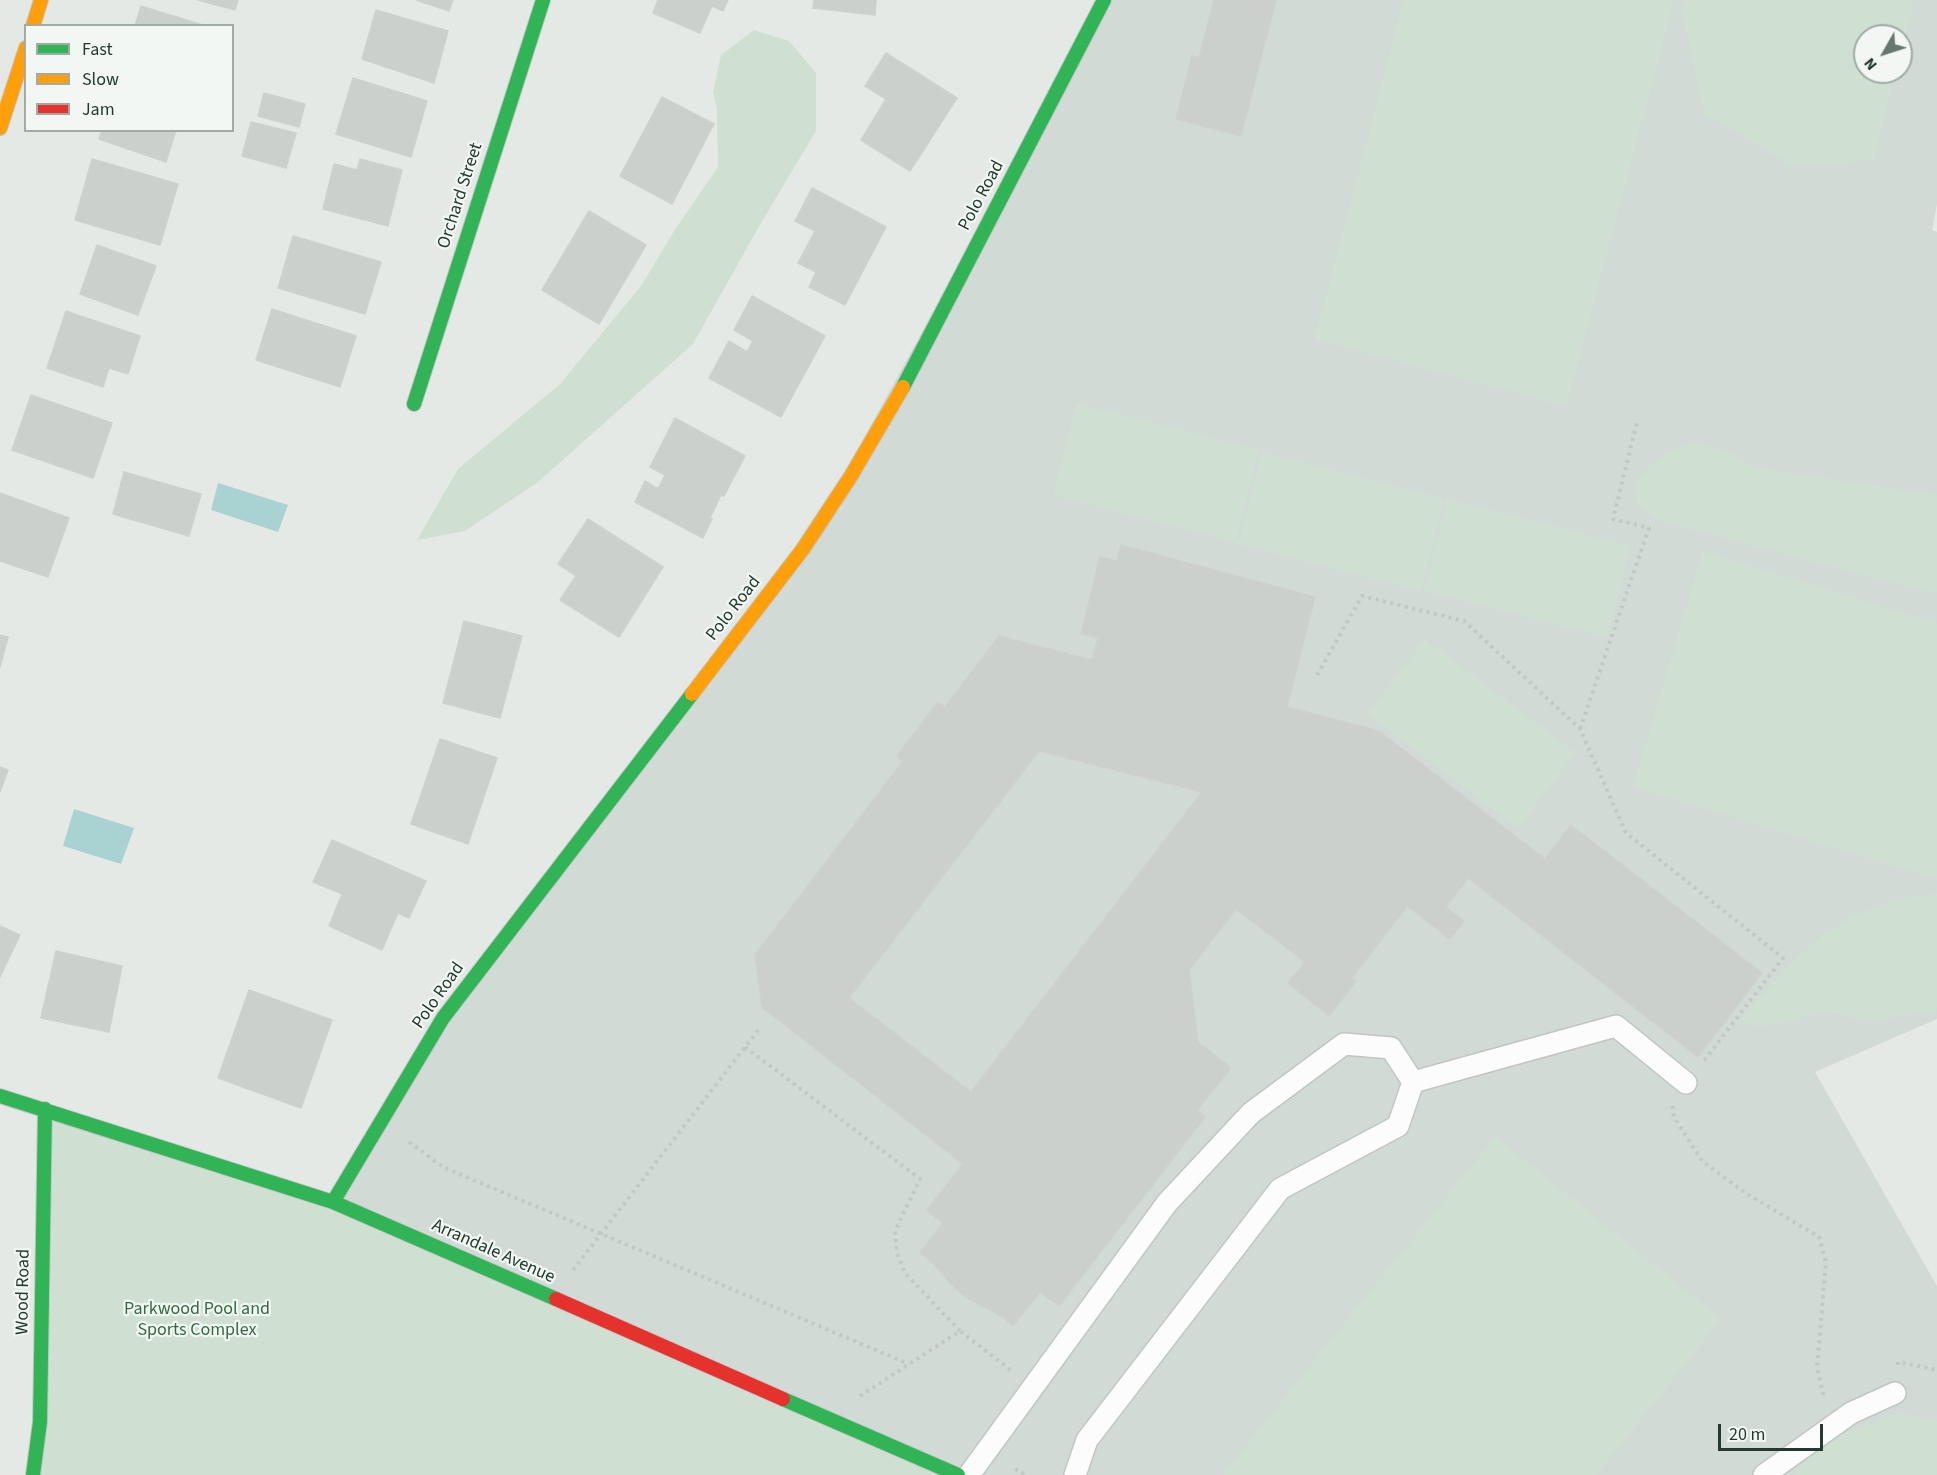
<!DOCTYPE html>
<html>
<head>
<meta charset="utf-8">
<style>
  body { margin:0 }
  #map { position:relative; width:1937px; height:1475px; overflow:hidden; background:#e4e9e6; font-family:"Source Sans 3",sans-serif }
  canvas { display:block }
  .legend { position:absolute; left:24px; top:24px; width:210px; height:108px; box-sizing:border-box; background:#f2f7f4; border:2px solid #a0aba6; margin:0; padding:8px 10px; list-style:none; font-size:18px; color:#243a30 }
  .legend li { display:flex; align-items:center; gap:12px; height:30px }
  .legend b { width:30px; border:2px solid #a0aba6 }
  .north { position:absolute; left:1853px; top:24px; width:60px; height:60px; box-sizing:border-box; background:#f2f7f4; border:2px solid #a0aba6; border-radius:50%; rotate:231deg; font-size:16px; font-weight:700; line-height:24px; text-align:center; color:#243a30 }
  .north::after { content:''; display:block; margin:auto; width:21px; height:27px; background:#677770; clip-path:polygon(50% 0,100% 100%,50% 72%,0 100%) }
  .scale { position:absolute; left:1718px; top:1424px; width:105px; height:27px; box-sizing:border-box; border:3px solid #243a30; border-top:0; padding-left:8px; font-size:18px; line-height:21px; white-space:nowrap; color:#243a30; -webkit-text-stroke:4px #f2f7f4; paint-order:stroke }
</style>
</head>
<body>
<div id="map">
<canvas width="1937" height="1475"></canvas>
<ul class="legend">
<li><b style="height:8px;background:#30b455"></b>Fast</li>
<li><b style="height:8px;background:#ff9f0a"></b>Slow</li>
<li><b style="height:8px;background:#e5322d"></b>Jam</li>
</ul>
<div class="north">N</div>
<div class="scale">20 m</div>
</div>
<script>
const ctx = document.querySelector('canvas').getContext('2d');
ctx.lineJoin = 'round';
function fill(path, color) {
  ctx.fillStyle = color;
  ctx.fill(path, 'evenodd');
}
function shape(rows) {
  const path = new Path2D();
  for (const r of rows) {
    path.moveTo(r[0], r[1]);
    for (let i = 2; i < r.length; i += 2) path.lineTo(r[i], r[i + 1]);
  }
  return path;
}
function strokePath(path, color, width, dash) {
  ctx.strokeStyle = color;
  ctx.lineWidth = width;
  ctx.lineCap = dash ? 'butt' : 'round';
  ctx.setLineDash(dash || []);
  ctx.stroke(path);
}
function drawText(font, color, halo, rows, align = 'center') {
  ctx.font = font + ' "Source Sans 3",sans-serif';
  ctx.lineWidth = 4.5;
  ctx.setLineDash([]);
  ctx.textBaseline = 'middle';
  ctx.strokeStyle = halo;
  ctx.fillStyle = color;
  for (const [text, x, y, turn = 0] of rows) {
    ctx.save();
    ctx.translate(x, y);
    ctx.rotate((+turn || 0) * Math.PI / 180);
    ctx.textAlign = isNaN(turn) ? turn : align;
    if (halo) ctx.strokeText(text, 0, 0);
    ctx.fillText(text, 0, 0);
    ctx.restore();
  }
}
const built = shape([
  [1104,0,1937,0,1937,204,1932,230,1937,232,1937,1019,1815,1072,1937,1286,1937,1475,958,1475,333,1202,443,1018,803,549],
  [1865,36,1901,36,1901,72,1865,72]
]);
const green = shape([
  [1404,0,1674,0,1566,406,1315,339],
  [1686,0,1914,0,1901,50,1901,36,1865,36,1865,72,1895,72,1873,160,1793,166,1705,114,1682,12],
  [754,30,789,41,816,73,816,131,761,223,693,344,538,482,465,531,417,540,458,469,560,384,641,286,674,231,718,167,717,109,713,92,721,55],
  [1077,404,1259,450,1236,542,1053,495],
  [1694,443,1727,452,1755,468,1937,495,1937,593,1908,587,1658,520,1639,505,1635,485,1649,466,1668,452],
  [1262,452,1444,499,1421,591,1238,544],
  [1447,499,1630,546,1607,637,1424,591],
  [1703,552,1937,623,1937,879,1633,787],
  [1425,639,1575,753,1518,828,1368,714],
  [1937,894,1937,1008,1928,1012,1897,1017,1864,1020,1838,1014,1806,1015,1788,1022,1759,1026,1739,1022,1793,961,1821,936,1854,916,1895,899],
  [45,1109,333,1202,958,1475,33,1475],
  [1495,1137,1721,1319,1596,1475,1223,1475],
  [1899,1413,1933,1419,1937,1422,1937,1475,1795,1475,1798,1468,1818,1450,1844,1434]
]);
const water = shape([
  [218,483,288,505,278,532,211,510],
  [74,809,134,828,121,864,63,846]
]);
const building = shape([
  [198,0,238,0,235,10,198,0],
  [416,0,453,0,449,11,416,0],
  [658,0,728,0,723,11,712,6,700,33,653,13,658,0],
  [814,0,876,0,875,15,813,8,814,0],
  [1214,0,1276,0,1241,136,1176,119,1192,56,1199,58,1214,0],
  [141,6,206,26,135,26,141,6],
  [376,10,448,31,434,83,362,59,376,10],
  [886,53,957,98,910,171,861,140,886,99,865,86,886,53],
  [353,78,427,101,411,157,336,134,353,78],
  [264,93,305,104,299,127,258,116,264,93],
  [662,97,714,124,672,204,620,176,662,97],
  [251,122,296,133,286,168,242,156,251,122],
  [102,130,176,130,166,162,99,139,102,130],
  [92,159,178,184,160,245,75,220,92,159],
  [360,159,402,170,388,226,323,209,334,164,357,170,360,159],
  [812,188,886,227,845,305,809,287,816,272,798,263,815,231,795,221,812,188],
  [589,211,646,245,599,324,542,290,589,211],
  [293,236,381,262,365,314,278,288,293,236],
  [97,245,156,266,138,315,80,294,97,245],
  [752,296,825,336,781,417,709,378,729,341,747,352,753,341,734,330,752,296],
  [272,309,356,336,340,387,256,360,272,309],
  [66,311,140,336,128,374,109,368,103,387,47,368,66,311],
  [31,395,112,423,93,478,12,450,31,395],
  [675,418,745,456,724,496,721,495,710,518,712,519,703,538,635,502,645,481,658,489,665,475,650,467,675,418],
  [124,472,201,494,189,536,113,514,124,472],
  [0,493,69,518,48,577,0,561,0,493],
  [588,519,663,567,619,637,560,600,576,576,558,564,588,519],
  [1121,545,1315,597,1287,707,1379,731,1545,859,1571,825,1762,973,1698,1057,1468,878,1446,907,1464,921,1450,939,1407,906,1352,978,1356,981,1329,1016,1288,983,1305,962,1236,909,1189,970,1198,1042,1231,1068,1197,1110,1205,1117,1059,1306,1040,1292,1013,1326,1003,1317,964,1296,949,1282,934,1264,920,1253,943,1223,927,1210,963,1164,762,1007,755,955,903,761,897,756,938,702,945,707,999,636,1092,660,1098,638,1081,634,1100,557,1117,561,1121,545],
  [1039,751,1202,792,971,1092,849,998,1039,751],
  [464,621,522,636,500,718,443,703,464,621],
  [0,635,8,637,0,667,0,635],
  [440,739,497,758,468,844,411,824,440,739],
  [0,767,8,770,0,792,0,767],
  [332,840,426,881,409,918,398,913,382,950,329,926,342,894,313,882,332,840],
  [0,926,20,935,0,977,0,926],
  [56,951,122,966,109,1032,41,1018,56,951],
  [249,990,332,1020,301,1108,218,1078,249,990]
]);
const path = shape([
  [1317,675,1362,596,1464,621,1580,729,1626,833,1783,958,1703,1062],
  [1580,729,1649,528,1613,519,1637,422],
  [745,1047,920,1179,895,1231,897,1253,905,1273,960,1331],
  [1672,1106,1674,1117,1702,1161,1744,1192,1819,1237,1826,1262,1817,1368,1824,1397],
  [409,1142,443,1167,909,1364],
  [573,1270,759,1029],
  [1898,1365,1898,1362,1937,1370],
  [860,1396,960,1331,1012,1371],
  [1015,1469,1026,1475]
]);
const lane = shape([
  [1413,1082,1616,1026,1686,1083],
  [969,1475,1167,1203,1251,1113,1344,1044,1391,1048,1413,1082,1398,1126,1280,1189,1087,1440,1075,1475],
  [1764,1475,1851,1413,1895,1393]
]);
const fast = shape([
  [903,387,1104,0],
  [414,404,543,0],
  [0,1096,333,1202,556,1299],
  [333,1202,443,1018,692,694],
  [783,1399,958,1475],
  [33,1475,40,1422,45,1109]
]);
const slow = shape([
  [33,26,41,0],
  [0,128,26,48],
  [692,694,803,549,851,476,903,387]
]);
const jam = shape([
  [556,1299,783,1399]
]);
const streetNames = [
  ["Orchard Street",461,196,-72],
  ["Polo Road",982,196,-62],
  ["Polo Road",734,609,-52],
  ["Polo Road",439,996,-55],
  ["Arrandale Avenue",493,1252,24],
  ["Wood Road",24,1292,-89]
];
const parkNames = [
  ["Parkwood Pool and",197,1310],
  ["Sports Complex",197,1331]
];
fill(built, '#d2dad5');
fill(green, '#cfe0d2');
fill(water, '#a9d3d2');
fill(building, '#cbd0cd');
strokePath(building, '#cdd1cf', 1.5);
strokePath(lane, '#c1c6c3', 24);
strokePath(fast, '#c0c6c3', 16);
strokePath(slow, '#c0c6c3', 16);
strokePath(jam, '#c0c6c3', 16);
strokePath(path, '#c1c9c4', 4, [3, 4.5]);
strokePath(lane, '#fbfcfb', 21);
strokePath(fast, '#30b455', 14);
strokePath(slow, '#ff9f0a', 14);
strokePath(jam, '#e5322d', 14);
drawText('18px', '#243a30', '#f2f7f4', streetNames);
drawText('18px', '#336c40', '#f2f7f4', parkNames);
</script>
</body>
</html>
